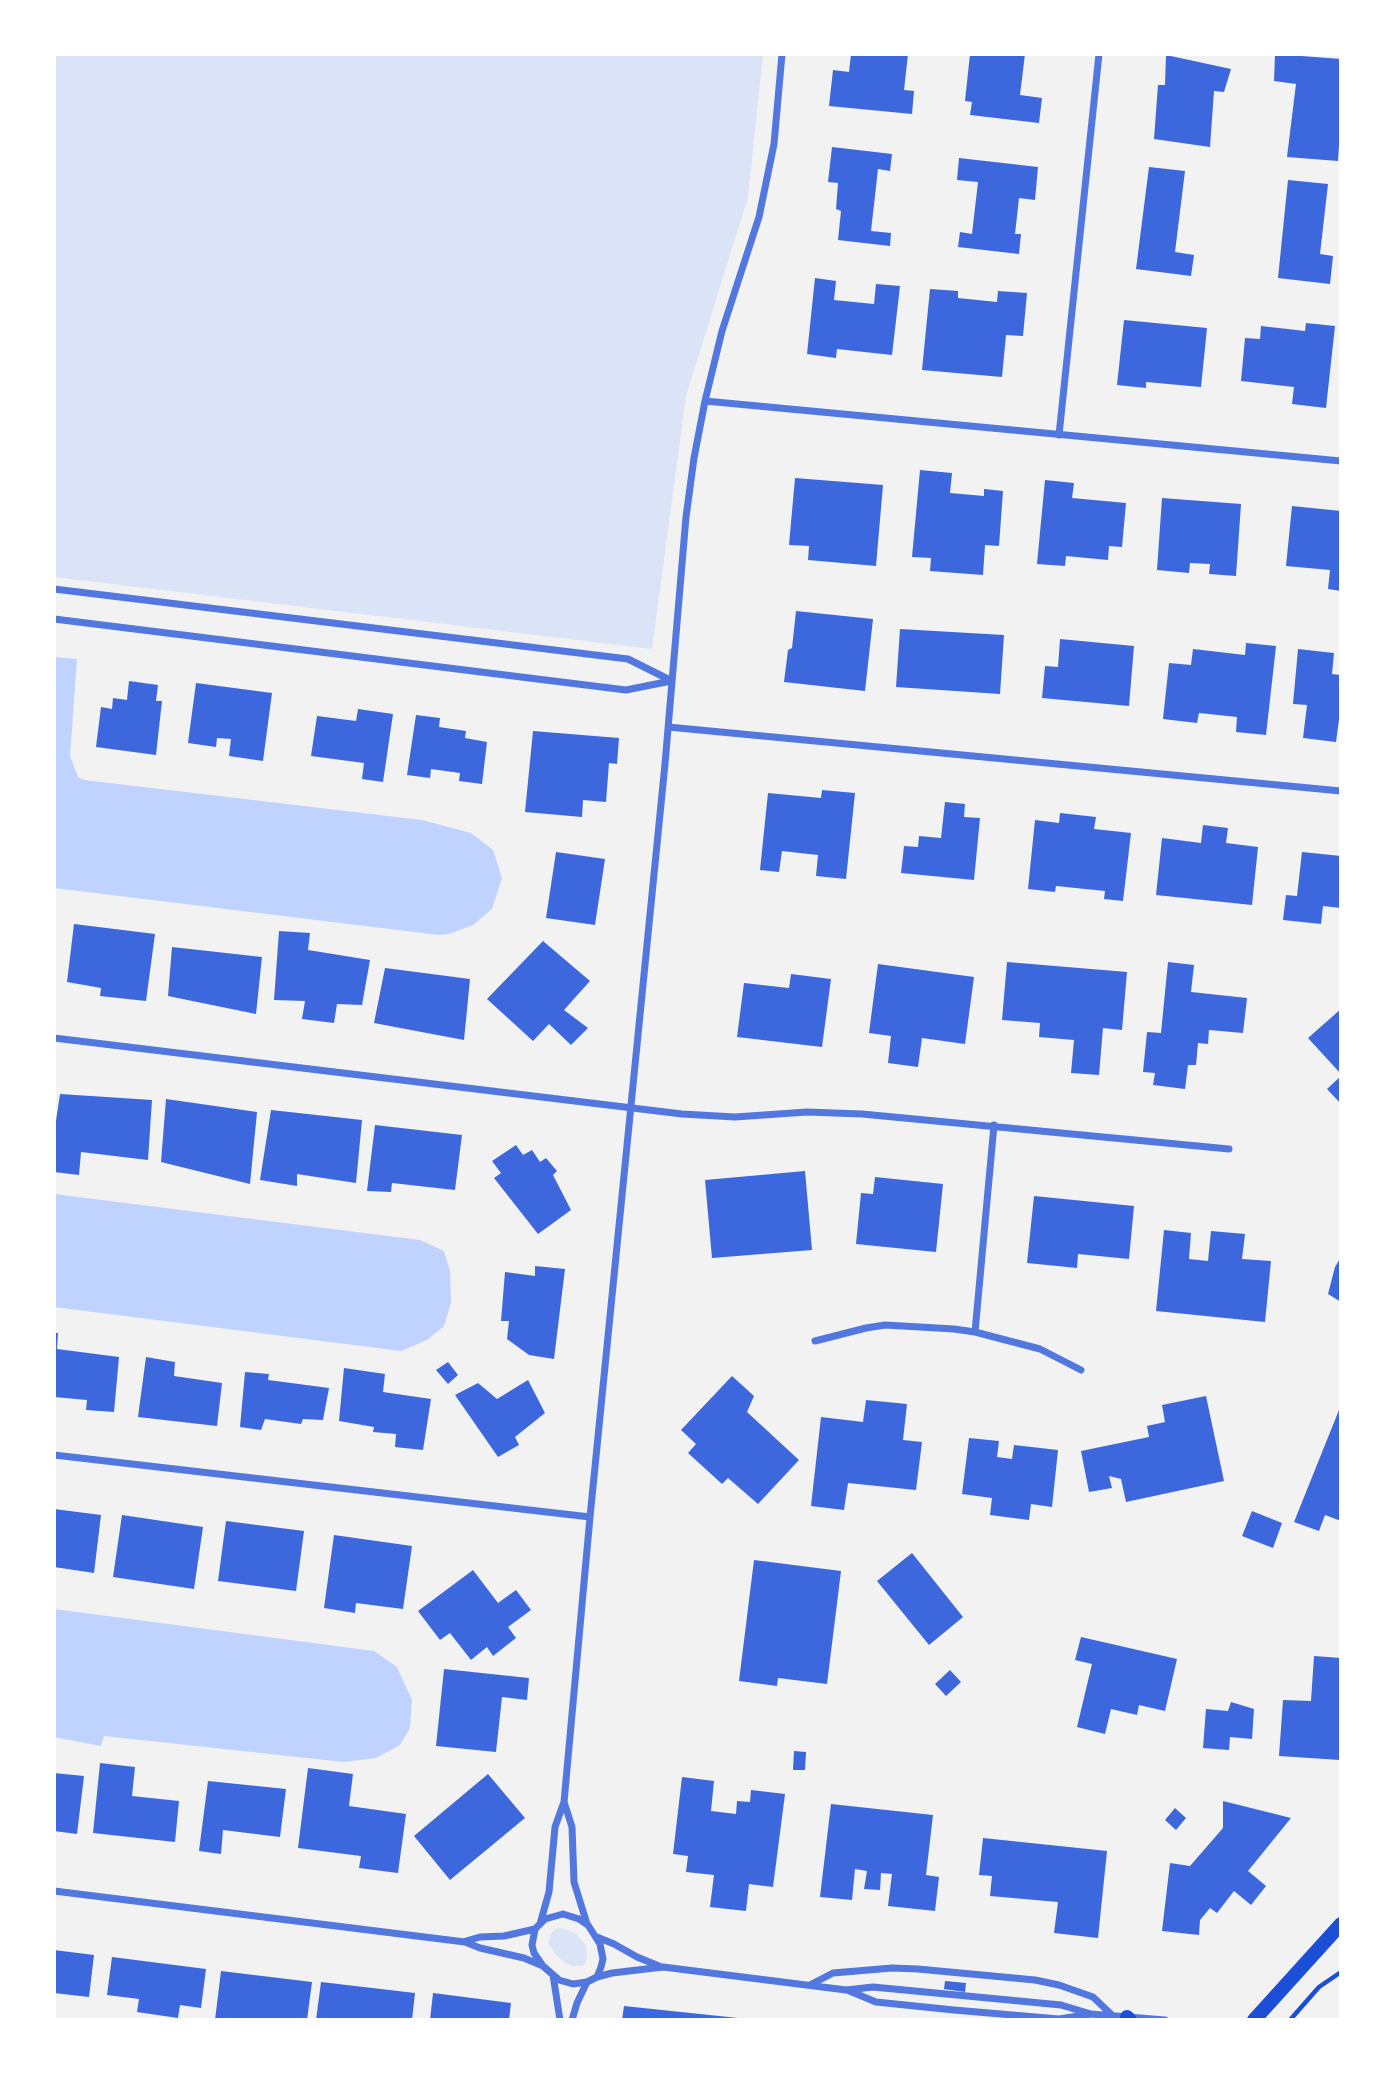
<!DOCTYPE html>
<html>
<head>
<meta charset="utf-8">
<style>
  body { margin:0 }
  #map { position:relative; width:1395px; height:2074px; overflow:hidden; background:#f2f2f2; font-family:Literata,serif }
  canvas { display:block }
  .frame { position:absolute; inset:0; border:56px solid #fff; pointer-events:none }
</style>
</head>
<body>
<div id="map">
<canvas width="1395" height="2074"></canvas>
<div class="frame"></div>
</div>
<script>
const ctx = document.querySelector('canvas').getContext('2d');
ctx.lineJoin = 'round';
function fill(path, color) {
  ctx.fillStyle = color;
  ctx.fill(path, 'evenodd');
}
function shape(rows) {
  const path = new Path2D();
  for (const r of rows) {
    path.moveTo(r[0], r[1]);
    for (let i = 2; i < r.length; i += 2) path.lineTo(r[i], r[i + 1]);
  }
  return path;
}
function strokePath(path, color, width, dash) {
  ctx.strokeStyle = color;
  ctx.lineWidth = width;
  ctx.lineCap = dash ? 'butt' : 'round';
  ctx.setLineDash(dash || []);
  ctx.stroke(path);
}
const green = shape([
  [54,54,763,54,748,197,686,396,652,649,54,577],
  [562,1928,575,1933,586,1945,587,1958,585,1964,581,1966,572,1966,565,1963,555,1954,548,1943,551,1934,555,1929]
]);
const water = shape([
  [54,657,77,659,70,756,78,777,84,780,422,820,471,833,493,850,502,878,492,909,473,925,449,934,439,935,54,888],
  [54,1194,420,1240,444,1251,450,1271,451,1303,444,1326,427,1340,401,1351,54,1307],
  [54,1609,374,1651,397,1667,412,1700,410,1728,400,1745,376,1758,344,1762,104,1736,101,1746,54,1737]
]);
const building = shape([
  [851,54,908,54,904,90,914,91,912,114,829,106,833,70,849,72],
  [970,54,1025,54,1020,95,1042,98,1039,123,970,115,972,102,965,101],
  [1275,54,1341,59,1341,114,1338,161,1287,157,1296,84,1274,81],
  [1166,55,1231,69,1224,92,1214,91,1210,147,1154,139,1158,85,1165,85],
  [832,147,892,154,890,171,878,169,871,231,891,233,890,246,838,240,841,211,836,209,838,183,828,182],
  [959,158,1038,167,1035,200,1019,198,1015,234,1021,234,1019,254,958,247,960,232,972,234,978,182,957,180],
  [1149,167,1185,171,1175,252,1194,255,1191,276,1136,269],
  [1288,180,1328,184,1320,254,1333,256,1330,284,1278,278],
  [815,278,836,281,834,300,874,304,876,284,900,286,892,355,837,349,836,358,807,354],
  [930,289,958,291,958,298,997,302,998,291,1027,293,1023,336,1006,335,1002,377,922,370],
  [1124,320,1207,328,1201,387,1146,382,1146,388,1117,385],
  [1306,323,1335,326,1326,408,1292,404,1294,387,1241,381,1245,338,1260,339,1261,326,1305,331],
  [920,470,952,473,950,493,984,496,984,489,1003,491,999,546,985,545,983,575,930,571,931,558,912,557],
  [795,478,883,485,876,566,808,560,809,546,789,545],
  [1045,480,1074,483,1072,498,1126,503,1122,547,1109,546,1108,560,1066,556,1065,566,1037,564],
  [1162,498,1241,504,1236,576,1209,574,1210,564,1190,563,1189,573,1157,570],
  [1292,506,1341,511,1341,591,1328,589,1330,570,1286,566],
  [796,611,873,619,865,691,784,682,788,650,792,648],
  [900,629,1004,635,1000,694,896,687],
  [1060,639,1134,646,1129,706,1042,698,1045,666,1058,667],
  [1246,643,1276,646,1266,735,1236,732,1237,717,1199,713,1197,723,1163,719,1169,663,1191,665,1193,649,1245,655],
  [1298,649,1334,653,1332,674,1341,675,1341,705,1336,742,1303,738,1307,705,1293,704],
  [129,681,158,685,156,701,162,701,156,755,96,747,101,707,112,709,113,698,127,700],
  [196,683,272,693,263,761,229,756,231,739,217,738,216,747,188,743],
  [358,709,393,714,383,782,362,779,364,763,311,756,317,716,356,721],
  [416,715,440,718,439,727,466,731,465,738,487,742,482,784,459,781,460,773,431,769,430,778,407,775],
  [533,731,619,738,617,764,609,763,606,802,583,800,582,817,525,812],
  [822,790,855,793,846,879,816,876,818,855,782,851,779,872,760,870,768,793,821,798],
  [945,802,965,804,964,817,980,818,974,880,901,873,904,846,918,847,919,836,941,838],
  [1060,813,1096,817,1094,829,1131,833,1123,901,1104,899,1105,891,1056,886,1055,892,1028,889,1035,820,1059,823],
  [1203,825,1228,828,1226,843,1258,847,1252,905,1156,895,1162,838,1201,843],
  [556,852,605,859,595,925,546,918],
  [1302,852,1341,856,1341,908,1323,906,1321,924,1283,920,1286,895,1297,896],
  [74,924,155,934,146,1001,100,996,101,988,67,982],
  [279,931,310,933,308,950,370,960,362,1005,337,1004,334,1023,302,1019,305,1001,274,1000],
  [543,941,590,981,564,1010,588,1028,571,1045,549,1024,533,1041,487,999],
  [172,947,262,957,256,1014,168,996],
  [1007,962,1127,972,1122,1030,1103,1028,1099,1075,1071,1073,1074,1040,1039,1037,1040,1023,1002,1020],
  [1168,962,1194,965,1191,992,1247,998,1243,1033,1209,1030,1208,1044,1198,1043,1196,1065,1188,1065,1185,1089,1153,1085,1155,1073,1143,1072,1147,1032,1161,1033],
  [878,964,974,977,965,1044,922,1038,918,1067,888,1063,891,1036,869,1033],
  [385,968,470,979,464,1040,374,1023],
  [791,974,831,979,822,1047,737,1037,744,983,789,988],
  [1341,1009,1341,1074,1308,1038],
  [1341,1076,1341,1104,1327,1089],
  [60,1094,152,1100,148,1160,81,1152,79,1175,54,1172,54,1134],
  [166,1099,257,1112,250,1184,161,1162],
  [271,1110,362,1120,356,1183,297,1174,297,1186,260,1180],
  [375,1125,462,1135,455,1190,392,1183,391,1192,367,1191],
  [516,1145,523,1155,532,1150,540,1162,546,1158,557,1171,553,1175,571,1210,538,1234,494,1178,501,1173,492,1161],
  [805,1171,812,1250,712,1258,705,1180],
  [875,1177,943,1184,936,1252,856,1244,861,1193,873,1194],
  [1034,1196,1134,1206,1129,1259,1078,1254,1077,1268,1027,1263],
  [1164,1230,1191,1233,1189,1259,1208,1261,1211,1231,1245,1234,1242,1259,1271,1261,1265,1322,1156,1311],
  [1341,1257,1341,1302,1328,1294,1335,1267],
  [535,1266,565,1269,554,1359,529,1355,507,1339,509,1321,501,1321,505,1272,535,1276],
  [54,1333,58,1333,57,1349,119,1357,114,1412,86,1410,87,1400,54,1397],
  [146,1357,175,1362,174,1376,222,1383,217,1426,138,1417],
  [448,1362,458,1375,448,1384,436,1370],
  [344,1368,385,1374,383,1392,431,1399,423,1450,395,1447,396,1434,373,1432,374,1427,339,1421],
  [245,1372,269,1374,268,1380,329,1388,323,1420,303,1419,301,1424,265,1419,261,1430,240,1427],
  [732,1376,754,1396,747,1412,799,1460,758,1504,728,1478,722,1484,688,1453,696,1444,681,1430],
  [528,1380,545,1413,515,1437,519,1445,498,1457,455,1395,478,1383,497,1399],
  [1206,1396,1224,1481,1126,1502,1121,1479,1109,1476,1112,1488,1089,1492,1081,1451,1149,1437,1147,1426,1165,1422,1162,1405],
  [866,1400,907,1404,903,1440,922,1442,916,1490,848,1483,844,1510,811,1506,821,1417,863,1422],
  [1341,1405,1341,1521,1325,1515,1319,1531,1294,1522],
  [969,1438,999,1441,997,1457,1012,1459,1014,1445,1058,1450,1052,1507,1031,1504,1029,1520,990,1515,992,1498,962,1494],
  [54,1509,101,1515,94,1573,54,1567],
  [1252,1511,1282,1523,1273,1548,1242,1536],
  [122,1515,203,1527,194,1589,113,1577],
  [226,1521,304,1531,296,1591,218,1581],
  [334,1535,412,1546,403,1609,356,1603,355,1613,324,1608],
  [912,1553,963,1617,929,1645,877,1581],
  [754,1560,841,1571,827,1684,778,1678,777,1686,739,1681],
  [473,1570,498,1603,516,1590,531,1610,508,1627,516,1638,493,1656,487,1647,471,1660,450,1633,440,1640,418,1611],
  [1081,1637,1177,1659,1165,1711,1139,1705,1137,1715,1111,1709,1105,1734,1077,1727,1092,1664,1075,1660],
  [1314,1656,1341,1658,1340,1760,1279,1756,1283,1700,1311,1701],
  [444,1669,529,1678,527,1700,502,1697,496,1752,436,1746],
  [950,1670,961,1682,946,1696,935,1684],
  [1231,1702,1254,1709,1252,1739,1230,1737,1229,1750,1203,1748,1206,1709,1228,1711],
  [794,1751,806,1752,805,1770,793,1770],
  [100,1763,135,1767,132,1796,179,1801,175,1842,93,1833],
  [308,1768,353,1774,349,1806,406,1814,398,1873,359,1868,361,1856,298,1848],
  [54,1773,84,1776,77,1834,54,1831],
  [488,1774,525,1818,450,1880,414,1836],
  [682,1777,714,1781,711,1811,736,1814,737,1801,750,1802,751,1790,785,1794,773,1887,749,1884,746,1911,710,1907,714,1875,686,1872,688,1856,673,1854],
  [208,1781,286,1789,280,1837,223,1830,221,1854,199,1851],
  [1223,1801,1291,1818,1248,1871,1266,1886,1251,1905,1234,1891,1217,1913,1210,1908,1200,1920,1199,1935,1162,1931,1170,1863,1190,1866,1223,1828],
  [831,1804,933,1815,926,1875,939,1877,935,1911,888,1906,892,1874,881,1873,880,1890,864,1889,867,1871,855,1869,852,1900,820,1897],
  [1175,1808,1186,1818,1176,1830,1165,1820],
  [983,1838,1107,1851,1098,1938,1054,1933,1058,1902,990,1896,992,1876,979,1875],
  [54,1950,94,1955,89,1997,54,1993],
  [112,1957,206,1969,201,2008,180,2005,178,2018,137,2012,139,1999,107,1995],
  [221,1971,312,1982,307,2020,215,2020],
  [945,1981,966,1983,965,1992,944,1989],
  [321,1982,415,1993,412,2020,316,2020],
  [433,1993,511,2003,509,2020,430,2020],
  [624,2006,738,2018,738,2020,622,2020]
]);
const path = shape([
  [1290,2020,1319,1987,1341,1972]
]);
const minor = shape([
  [705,401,1341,461],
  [1059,435,1099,54],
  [54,589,628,659,672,681],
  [54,619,626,690,671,681],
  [668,727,1341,791],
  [54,1038,682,1114,735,1117,807,1112,862,1114,1229,1149],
  [975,1332,994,1125],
  [815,1341,866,1328,885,1325,954,1329,975,1332,1040,1349,1081,1370],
  [54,1455,590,1517],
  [564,1802,572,1827,574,1882,587,1924],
  [54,1891,465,1942,480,1948,524,1958,543,1966],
  [563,1914,579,1919,588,1925,600,1944,603,1959,601,1967,597,1977,587,1982,573,1984,559,1980,543,1966,534,1953,532,1945,535,1929,545,1919,563,1914],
  [540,1924,549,1892,555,1827,564,1802,590,1517,665,764,686,517,694,458,705,401,722,331,759,217,774,144,782,54],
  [597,1937,614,1944,637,1957,659,1966],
  [466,1941,480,1937,504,1936,535,1929],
  [553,1975,560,2020],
  [597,1977,612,1973,663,1967,846,1990,873,1987,1061,2005,1091,2014],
  [810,1985,833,1973,892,1968,918,1969,1035,1980,1059,1985,1093,1997,1113,2016],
  [847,1990,876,2002,954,2010,1059,2019,1091,2014,1165,2020],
  [572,2020,577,2003,587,1982]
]);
const secondary = shape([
  [1127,2017,1130,2020],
  [1254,2020,1341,1924]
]);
fill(green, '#dbe4f7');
fill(water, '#bfd3fe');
fill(building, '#3d67dc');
strokePath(path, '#1d4ed8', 4.5);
strokePath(minor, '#5277de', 7);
strokePath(secondary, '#1d4ed8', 14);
</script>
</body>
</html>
